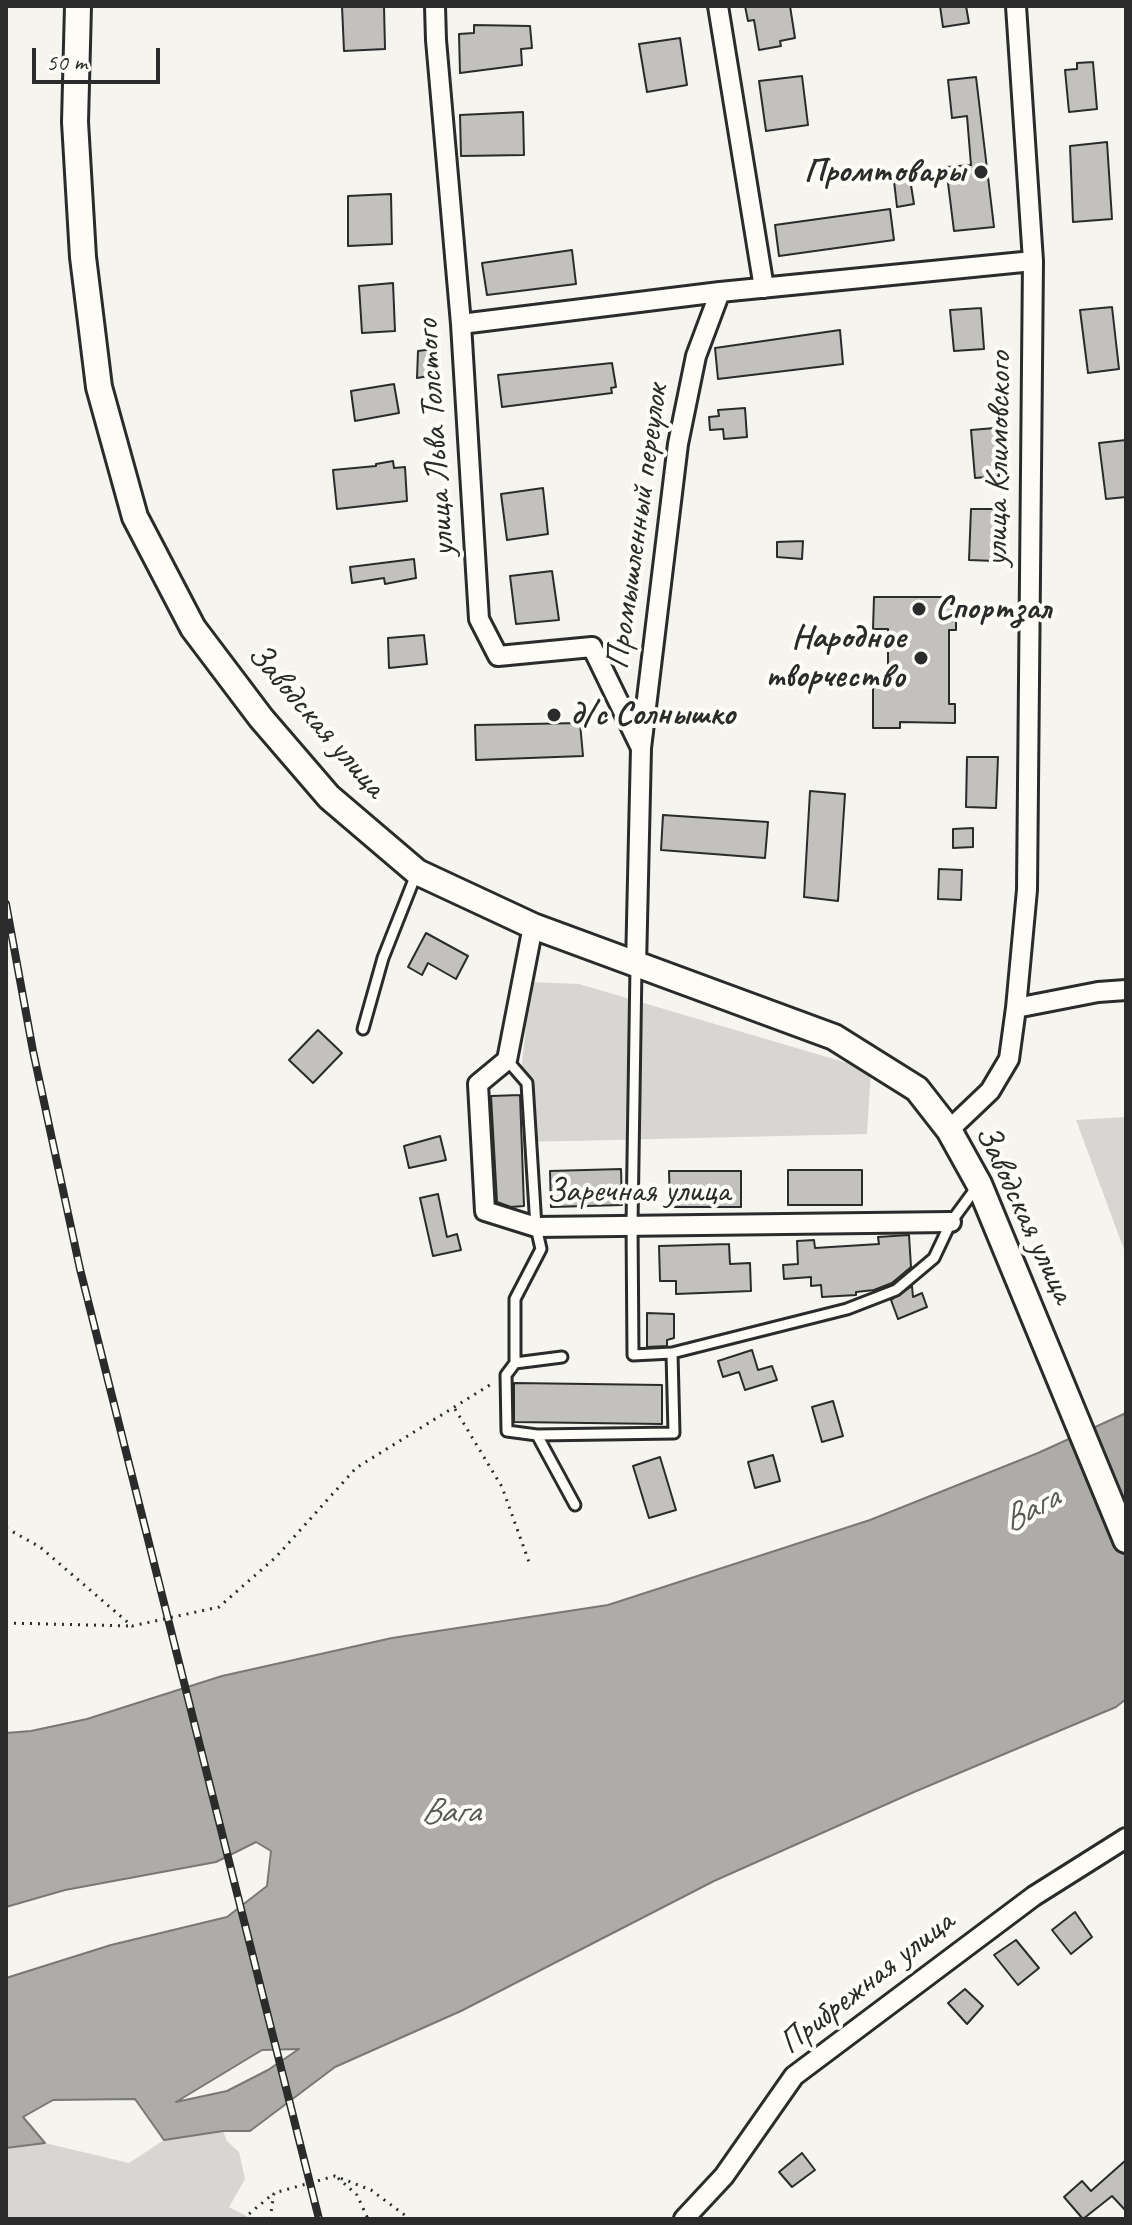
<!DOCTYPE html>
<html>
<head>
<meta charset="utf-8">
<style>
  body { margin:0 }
  #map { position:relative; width:1132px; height:2225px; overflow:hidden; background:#f5f4ef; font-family:Caveat,sans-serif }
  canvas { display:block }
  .frame { position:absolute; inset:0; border:8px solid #2b2b2b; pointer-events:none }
  .scale { position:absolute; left:32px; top:48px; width:128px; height:36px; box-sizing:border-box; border:4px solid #2b2b2b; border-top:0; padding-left:10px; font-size:24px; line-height:28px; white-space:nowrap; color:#2b2b2b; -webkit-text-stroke:6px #fdfcf7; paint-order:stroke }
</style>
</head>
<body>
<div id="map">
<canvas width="1132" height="2225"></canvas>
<div class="frame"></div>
<div class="scale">50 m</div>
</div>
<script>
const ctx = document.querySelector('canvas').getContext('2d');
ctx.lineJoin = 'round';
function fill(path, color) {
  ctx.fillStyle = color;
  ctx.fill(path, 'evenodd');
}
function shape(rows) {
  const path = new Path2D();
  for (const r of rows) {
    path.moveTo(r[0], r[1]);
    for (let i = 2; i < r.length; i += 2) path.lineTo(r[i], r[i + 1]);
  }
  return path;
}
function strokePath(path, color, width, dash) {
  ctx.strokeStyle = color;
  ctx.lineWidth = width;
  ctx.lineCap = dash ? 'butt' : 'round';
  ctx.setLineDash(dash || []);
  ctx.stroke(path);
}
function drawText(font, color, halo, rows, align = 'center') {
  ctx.font = font + ' Caveat,sans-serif';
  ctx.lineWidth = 8;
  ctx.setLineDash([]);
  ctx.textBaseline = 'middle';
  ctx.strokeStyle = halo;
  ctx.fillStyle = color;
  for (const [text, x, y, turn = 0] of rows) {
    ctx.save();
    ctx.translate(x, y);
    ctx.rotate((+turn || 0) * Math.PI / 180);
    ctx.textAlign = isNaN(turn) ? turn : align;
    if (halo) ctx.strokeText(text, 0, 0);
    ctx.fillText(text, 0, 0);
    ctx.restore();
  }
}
const green = shape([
  [531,982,579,984,871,1070,867,1134,525,1142,522,1063],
  [1126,1117,1126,1255,1076,1120],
  [223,2131,227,2141,239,2152,245,2179,229,2207,252,2219,6,2219,6,2148,45,2143,129,2163,164,2140]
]);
const water = shape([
  [1126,1413,1126,1699,1116,1707,914,1792,714,1881,461,2011,335,2067,250,2131,223,2131,164,2140,135,2099,53,2100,23,2117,45,2143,6,2148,6,1978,111,1945,227,1917,267,1886,271,1851,256,1842,216,1862,65,1890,6,1907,6,1733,31,1731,87,1719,222,1676,392,1638,608,1605,870,1520,1038,1453,1126,1413],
  [299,2049,268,2070,227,2091,176,2102,262,2050,299,2049]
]);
const building = shape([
  [342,6,384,6,385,49,344,51,342,6],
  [745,6,790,6,795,38,780,41,781,46,759,50,754,20,748,21,745,6],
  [940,6,966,6,969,23,943,27,940,6],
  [474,25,530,26,532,48,521,49,522,65,460,73,459,34,474,33,474,25],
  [680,38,687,85,647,92,639,44,680,38],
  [1093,62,1097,109,1069,112,1065,70,1077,69,1077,63,1093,62],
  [802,76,808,125,766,131,759,81,802,76],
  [976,77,994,227,954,231,946,167,971,165,967,116,952,118,948,80,976,77],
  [523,112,524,155,461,156,460,115,523,112],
  [1107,142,1112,219,1073,222,1070,146,1107,142],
  [910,179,914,204,897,207,894,181,910,179],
  [391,194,392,244,348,246,348,196,391,194],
  [890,209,894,240,779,256,775,225,890,209],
  [572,250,576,284,487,295,482,263,572,250],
  [393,283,395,331,362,333,359,286,393,283],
  [1112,307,1119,369,1088,373,1080,310,1112,307],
  [981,308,984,349,954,351,950,310,981,308],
  [840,330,843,364,718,379,715,348,840,330],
  [433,349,436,375,417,378,418,351,433,349],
  [612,363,616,387,611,388,612,393,502,407,498,375,612,363],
  [394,384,399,413,355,421,351,391,394,384],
  [745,408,747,437,724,439,723,429,710,430,709,417,719,416,718,410,745,408],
  [995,428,999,476,975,478,971,430,995,428],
  [1126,440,1126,497,1106,499,1099,443,1126,440],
  [393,461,394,468,405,467,407,501,337,509,333,470,376,466,376,464,393,461],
  [543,488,548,534,507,540,501,494,543,488],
  [971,509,997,509,995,561,969,560,971,509],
  [803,541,802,559,777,557,777,542,803,541],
  [414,559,416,578,385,584,384,578,352,583,350,567,414,559],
  [552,571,559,620,516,624,510,576,552,571],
  [874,597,956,597,956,630,949,630,949,704,955,704,955,723,900,722,900,728,873,728,873,679,888,679,888,629,873,629,874,597],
  [424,635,427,664,389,668,388,638,424,635],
  [580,723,583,756,476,760,475,725,580,723],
  [967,757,998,757,996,808,966,807,967,757],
  [810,791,845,794,838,901,804,897,810,791],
  [663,815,768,822,765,858,661,850,663,815],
  [973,828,973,847,953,848,953,829,973,828],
  [939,869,962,870,961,900,938,899,939,869],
  [426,933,468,956,456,979,428,963,422,975,408,967,426,933],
  [318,1030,342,1053,313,1083,289,1060,318,1030],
  [520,1095,524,1206,511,1207,497,1202,491,1096,520,1095],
  [440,1136,446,1160,409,1168,404,1146,440,1136],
  [621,1169,622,1205,551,1207,550,1171,621,1169],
  [788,1170,862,1170,862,1205,788,1205,788,1170],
  [669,1171,741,1171,741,1207,670,1207,669,1171],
  [438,1194,447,1237,457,1234,461,1250,433,1256,420,1198,438,1194],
  [909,1235,911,1267,892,1283,874,1290,856,1292,856,1295,822,1297,821,1285,811,1286,811,1277,784,1279,783,1265,798,1264,797,1241,814,1240,815,1248,879,1244,878,1237,909,1235],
  [729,1244,730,1264,750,1263,751,1291,676,1294,676,1281,660,1281,659,1246,729,1244],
  [912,1286,913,1297,922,1293,927,1307,898,1319,891,1300,912,1286],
  [647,1313,674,1314,674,1338,667,1340,667,1346,647,1347,647,1313],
  [752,1350,758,1370,772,1366,777,1380,745,1390,739,1372,723,1377,718,1361,752,1350],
  [514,1383,662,1385,662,1424,514,1422,514,1383],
  [833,1401,843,1436,822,1442,812,1407,833,1401],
  [773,1455,780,1481,755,1488,748,1462,773,1455],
  [660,1457,676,1510,649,1518,633,1466,660,1457],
  [1075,1912,1092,1937,1071,1954,1052,1930,1075,1912],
  [1016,1940,1039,1968,1018,1985,994,1955,1016,1940],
  [965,1989,983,2006,967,2024,948,2003,965,1989],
  [802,2153,815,2170,792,2187,779,2172,802,2153],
  [1126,2160,1126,2211,1112,2196,1083,2219,1064,2197,1082,2181,1091,2191,1126,2160]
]);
const path = shape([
  [455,1409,502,1487,529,1562],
  [6,1528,40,1547,132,1626,219,1607,276,1557,356,1468,493,1383],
  [6,1623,132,1626],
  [338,2178,357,2195,368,2219],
  [243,2219,274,2193],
  [270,2219,274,2193,335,2176,371,2190,410,2219]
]);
const service = shape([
  [363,1029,383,958,417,872],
  [507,1060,527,1083,536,1227,541,1249,515,1299,515,1363,562,1357],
  [672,1353,847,1309,896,1290,934,1258,951,1222,976,1188],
  [515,1363,506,1375,507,1431,537,1435,575,1505],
  [537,1435,674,1433,672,1353,633,1355,632,1224,636,966]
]);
const minor = shape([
  [435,6,436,40,461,324,479,619,498,656,592,647,641,748],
  [718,6,764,288],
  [461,324,720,292],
  [533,926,507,1060,478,1084,485,1211,536,1227,951,1222],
  [636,966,641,748,678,444,696,356,720,292,1033,261],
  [1016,1008,1098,992,1126,990],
  [949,1130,990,1091,1009,1059,1016,1008,1027,890,1033,261,1016,6],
  [684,2219,724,2176,794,2076,1034,1896,1126,1838]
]);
const secondary = shape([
  [78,6,75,122,83,257,99,387,135,517,193,628,261,718,329,797,417,872,533,926,834,1037,917,1089,949,1130,979,1184,1126,1540]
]);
const rail = shape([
  [6,904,33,1051,80,1269,319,2219]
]);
const markers = [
  [981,172,8,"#2b2b2b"],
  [919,609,8,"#2b2b2b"],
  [921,658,8,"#2b2b2b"],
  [554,715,8,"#2b2b2b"]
];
const poiNames = [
  ["Промтовары",965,172],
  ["Спортзал",935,609,"left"],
  ["Народное",905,638],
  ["творчество",905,677],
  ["д/с Солнышко",570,715,"left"]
];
const streetNames = [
  ["улица Льва Толстого",436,438,-94],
  ["улица Климовского",999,459,-89],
  ["Промышленный переулок",638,527,-82],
  ["Заводская улица",316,721,49],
  ["Заречная улица",638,1192],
  ["Заводская улица",1024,1214,65],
  ["Прибрежная улица",867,1983,-38]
];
const waterNames = [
  ["Вага",1031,1510,-28],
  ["Вага",450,1813]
];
fill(green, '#d7d6d2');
fill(water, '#adaca9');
strokePath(water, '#797877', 2);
fill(building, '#c2c1be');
strokePath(building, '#2b2b2b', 2);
strokePath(service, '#2b2b2b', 15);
strokePath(minor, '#2b2b2b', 24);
strokePath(secondary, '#2b2b2b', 30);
strokePath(path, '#2b2b2b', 3, [2, 6]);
strokePath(service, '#fdfcf7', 9);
strokePath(minor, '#fdfcf7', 18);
strokePath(secondary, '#fdfcf7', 24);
strokePath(rail, '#2b2b2b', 8);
strokePath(rail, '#fdfcf7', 5, [15]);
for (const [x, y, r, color] of markers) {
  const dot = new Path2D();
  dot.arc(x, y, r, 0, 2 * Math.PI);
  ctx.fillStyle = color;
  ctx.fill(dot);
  strokePath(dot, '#fdfcf7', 3);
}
drawText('bold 34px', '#2b2b2b', '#fdfcf7', poiNames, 'right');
drawText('34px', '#2b2b2b', '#fdfcf7', streetNames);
drawText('italic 36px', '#585857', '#fdfcf7', waterNames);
</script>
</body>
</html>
